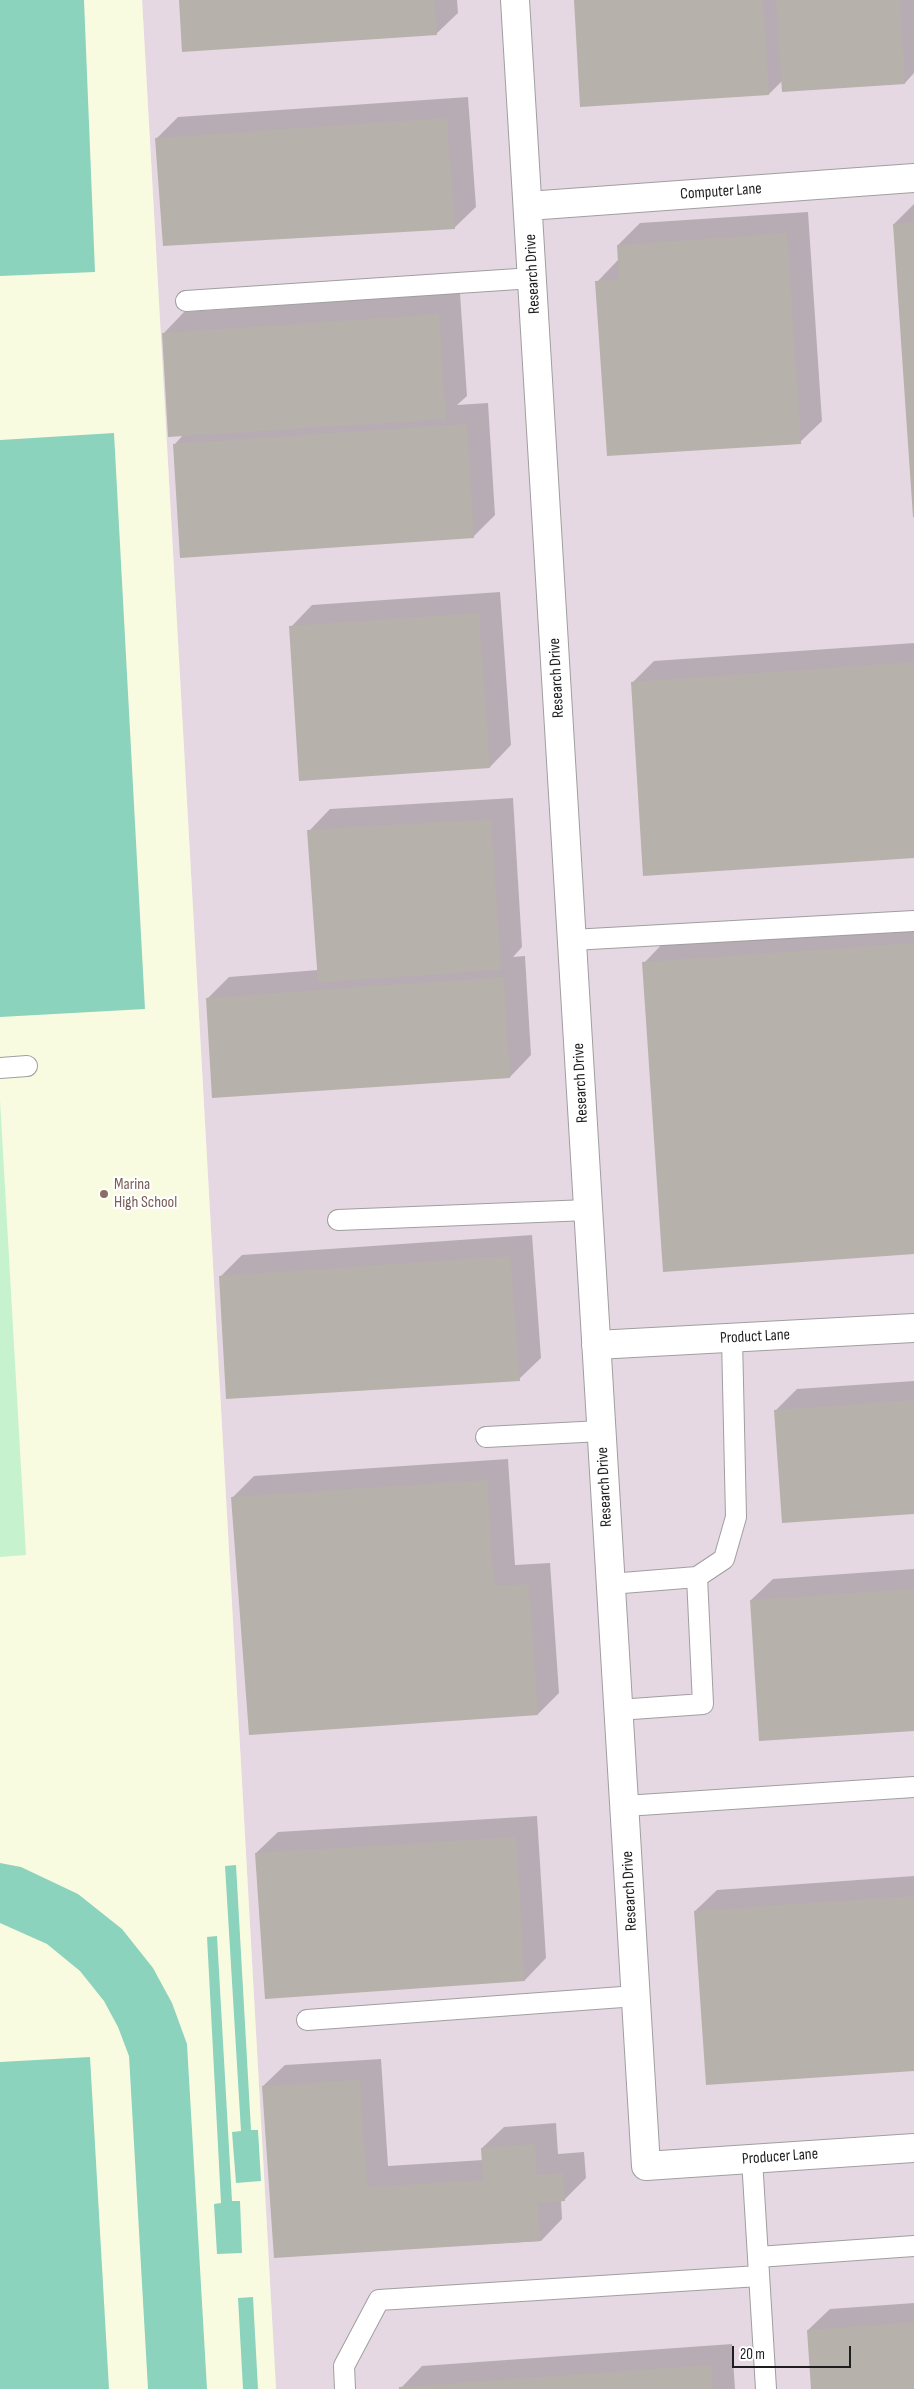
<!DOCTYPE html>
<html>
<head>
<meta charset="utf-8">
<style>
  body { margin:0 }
  #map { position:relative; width:914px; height:2389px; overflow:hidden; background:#eeebe5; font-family:"Sofia Sans Condensed",sans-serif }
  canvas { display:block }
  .scale { position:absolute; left:732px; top:2346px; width:119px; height:22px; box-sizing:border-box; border:2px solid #1e1e1e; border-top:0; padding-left:6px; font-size:15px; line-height:18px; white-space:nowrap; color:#1e1e1e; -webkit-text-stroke:4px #fff; paint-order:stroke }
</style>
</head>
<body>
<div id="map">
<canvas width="914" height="2389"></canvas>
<div class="scale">20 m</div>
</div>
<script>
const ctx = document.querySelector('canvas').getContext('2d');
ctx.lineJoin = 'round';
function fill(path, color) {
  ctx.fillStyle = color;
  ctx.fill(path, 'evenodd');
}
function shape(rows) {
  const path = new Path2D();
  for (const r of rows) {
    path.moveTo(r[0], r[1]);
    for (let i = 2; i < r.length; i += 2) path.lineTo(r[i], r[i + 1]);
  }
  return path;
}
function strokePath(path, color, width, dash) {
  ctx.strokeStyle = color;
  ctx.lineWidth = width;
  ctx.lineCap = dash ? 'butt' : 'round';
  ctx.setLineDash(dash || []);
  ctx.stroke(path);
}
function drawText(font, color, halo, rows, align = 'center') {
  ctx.font = font + ' "Sofia Sans Condensed",sans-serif';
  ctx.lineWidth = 4.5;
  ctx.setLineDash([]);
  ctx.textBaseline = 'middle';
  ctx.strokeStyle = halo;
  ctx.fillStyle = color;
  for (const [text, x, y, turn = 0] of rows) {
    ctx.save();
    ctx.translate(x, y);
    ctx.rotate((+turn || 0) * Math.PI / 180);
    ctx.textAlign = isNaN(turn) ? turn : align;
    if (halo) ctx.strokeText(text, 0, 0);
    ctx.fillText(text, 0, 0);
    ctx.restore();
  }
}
const industrial = shape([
  [142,0,914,0,914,2389,276,2389]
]);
const education = shape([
  [0,0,142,0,276,2389,0,2389]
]);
const park = shape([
  [0,1100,26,1555,0,1557]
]);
const pitch = shape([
  [0,0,84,0,95,272,0,276],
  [114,433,145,1009,0,1017,0,440],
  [0,1863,21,1867,78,1894,122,1929,153,1968,172,2003,187,2044,207,2389,148,2389,129,2056,118,2027,104,2001,80,1971,47,1944,0,1923],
  [236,1865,251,2130,258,2130,261,2181,236,2183,232,2132,241,2131,225,1866],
  [217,1936,232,2201,240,2201,242,2253,217,2254,214,2204,221,2203,207,1937],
  [90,2057,109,2389,0,2389,0,2062],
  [253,2297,258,2389,243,2389,238,2298]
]);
const shadow = shape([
  [180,0,457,0,458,13,436,34],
  [575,0,914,0,914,73,905,83,783,80,769,94],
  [468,97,476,207,454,228,157,138,178,117],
  [914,204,914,520,894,224],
  [808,212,822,421,800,442,597,282,618,260,618,245,640,223],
  [460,293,467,396,457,405,488,403,495,515,474,536,174,445,184,434,163,334,184,312],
  [500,592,511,745,490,767,291,627,312,605],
  [914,643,914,856,632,683,654,661],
  [513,798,522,947,513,957,525,956,531,1055,510,1077,208,998,229,977,318,970,309,831,330,809],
  [914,924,914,1252,644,963,665,941],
  [532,1235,541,1358,519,1379,220,1277,242,1255],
  [914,1381,914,1512,776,1410,797,1389],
  [508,1459,515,1565,550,1563,559,1693,538,1714,232,1498,254,1476],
  [914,1569,914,1730,751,1600,773,1579],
  [537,1816,546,1958,525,1980,256,1853,278,1832],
  [914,1876,914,2069,695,1911,717,1890],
  [381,2059,388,2166,483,2160,482,2148,504,2127,556,2123,558,2154,584,2152,586,2178,564,2200,561,2200,562,2219,541,2241,275,2256,263,2086,285,2065],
  [914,2303,914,2389,812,2389,808,2330,830,2309],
  [732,2344,735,2389,400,2389,422,2366]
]);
const building = shape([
  [179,0,434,0,437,35,182,52],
  [574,0,763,0,769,95,580,107],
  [776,0,900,0,905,84,782,92],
  [447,118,455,229,163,246,155,138],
  [914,222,914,517,913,517,893,224],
  [787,233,801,444,607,456,595,281,619,280,617,245],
  [439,314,446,419,168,437,162,333],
  [467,424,474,538,180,558,173,444],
  [479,613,490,768,299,781,289,626],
  [914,662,914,858,643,876,631,682],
  [491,819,501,970,318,982,307,830],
  [914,943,914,1254,663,1272,642,962],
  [504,977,510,1078,212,1098,206,998],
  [510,1256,520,1381,226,1399,219,1276],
  [914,1400,914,1514,782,1523,774,1410],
  [487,1480,494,1586,529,1584,538,1715,249,1735,231,1497],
  [914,1589,914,1731,759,1741,750,1600],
  [516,1837,525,1981,265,1999,255,1853],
  [914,1896,914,2071,706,2085,694,1911],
  [360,2080,367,2187,483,2180,481,2148,535,2144,537,2175,563,2173,565,2201,538,2203,541,2241,274,2258,262,2086],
  [914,2322,914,2389,811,2389,807,2330],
  [711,2365,713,2389,399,2389,399,2387]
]);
const lane = shape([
  [186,301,533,278],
  [572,940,914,921],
  [0,1068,27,1066],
  [338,1220,588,1210],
  [486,1437,601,1431],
  [610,1584,697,1577,724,1559,736,1517,732,1338],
  [618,1710,703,1704,697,1577],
  [625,1806,914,1787],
  [307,2020,636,1996],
  [752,2159,766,2389],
  [758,2257,914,2246],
  [345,2389,344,2366,379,2300,759,2276]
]);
const street = shape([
  [515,0,646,2166,914,2148],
  [528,206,914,178],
  [596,1345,914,1328]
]);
const markers = [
  [104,1194,5,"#8d6e63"]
];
const streetNames = [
  ["Computer Lane",721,192,-4],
  ["Research Drive",533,274,-93],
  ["Research Drive",557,678,-93],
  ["Research Drive",581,1083,-93],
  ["Product Lane",755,1337,-3],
  ["Research Drive",605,1487,-93],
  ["Research Drive",630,1891,-93],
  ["Producer Lane",780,2157,-4]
];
const educationNames = [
  ["Marina",114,1185],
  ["High School",114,1203]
];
fill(industrial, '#e6d8e2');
fill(education, '#f9fbe1');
fill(park, '#c7f2ce');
fill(pitch, '#8cd3bd');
fill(shadow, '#0003');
fill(building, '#b6b1ab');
strokePath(lane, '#9f9f9f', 22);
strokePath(street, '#9f9f9f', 30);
strokePath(lane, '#fff', 20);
strokePath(street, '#fff', 28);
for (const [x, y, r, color] of markers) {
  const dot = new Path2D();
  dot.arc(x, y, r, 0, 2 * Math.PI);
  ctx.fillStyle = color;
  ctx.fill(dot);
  strokePath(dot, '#fff', 2);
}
drawText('16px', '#1e1e1e', '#fff', streetNames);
drawText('16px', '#785e54', '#fff', educationNames, 'left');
</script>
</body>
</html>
